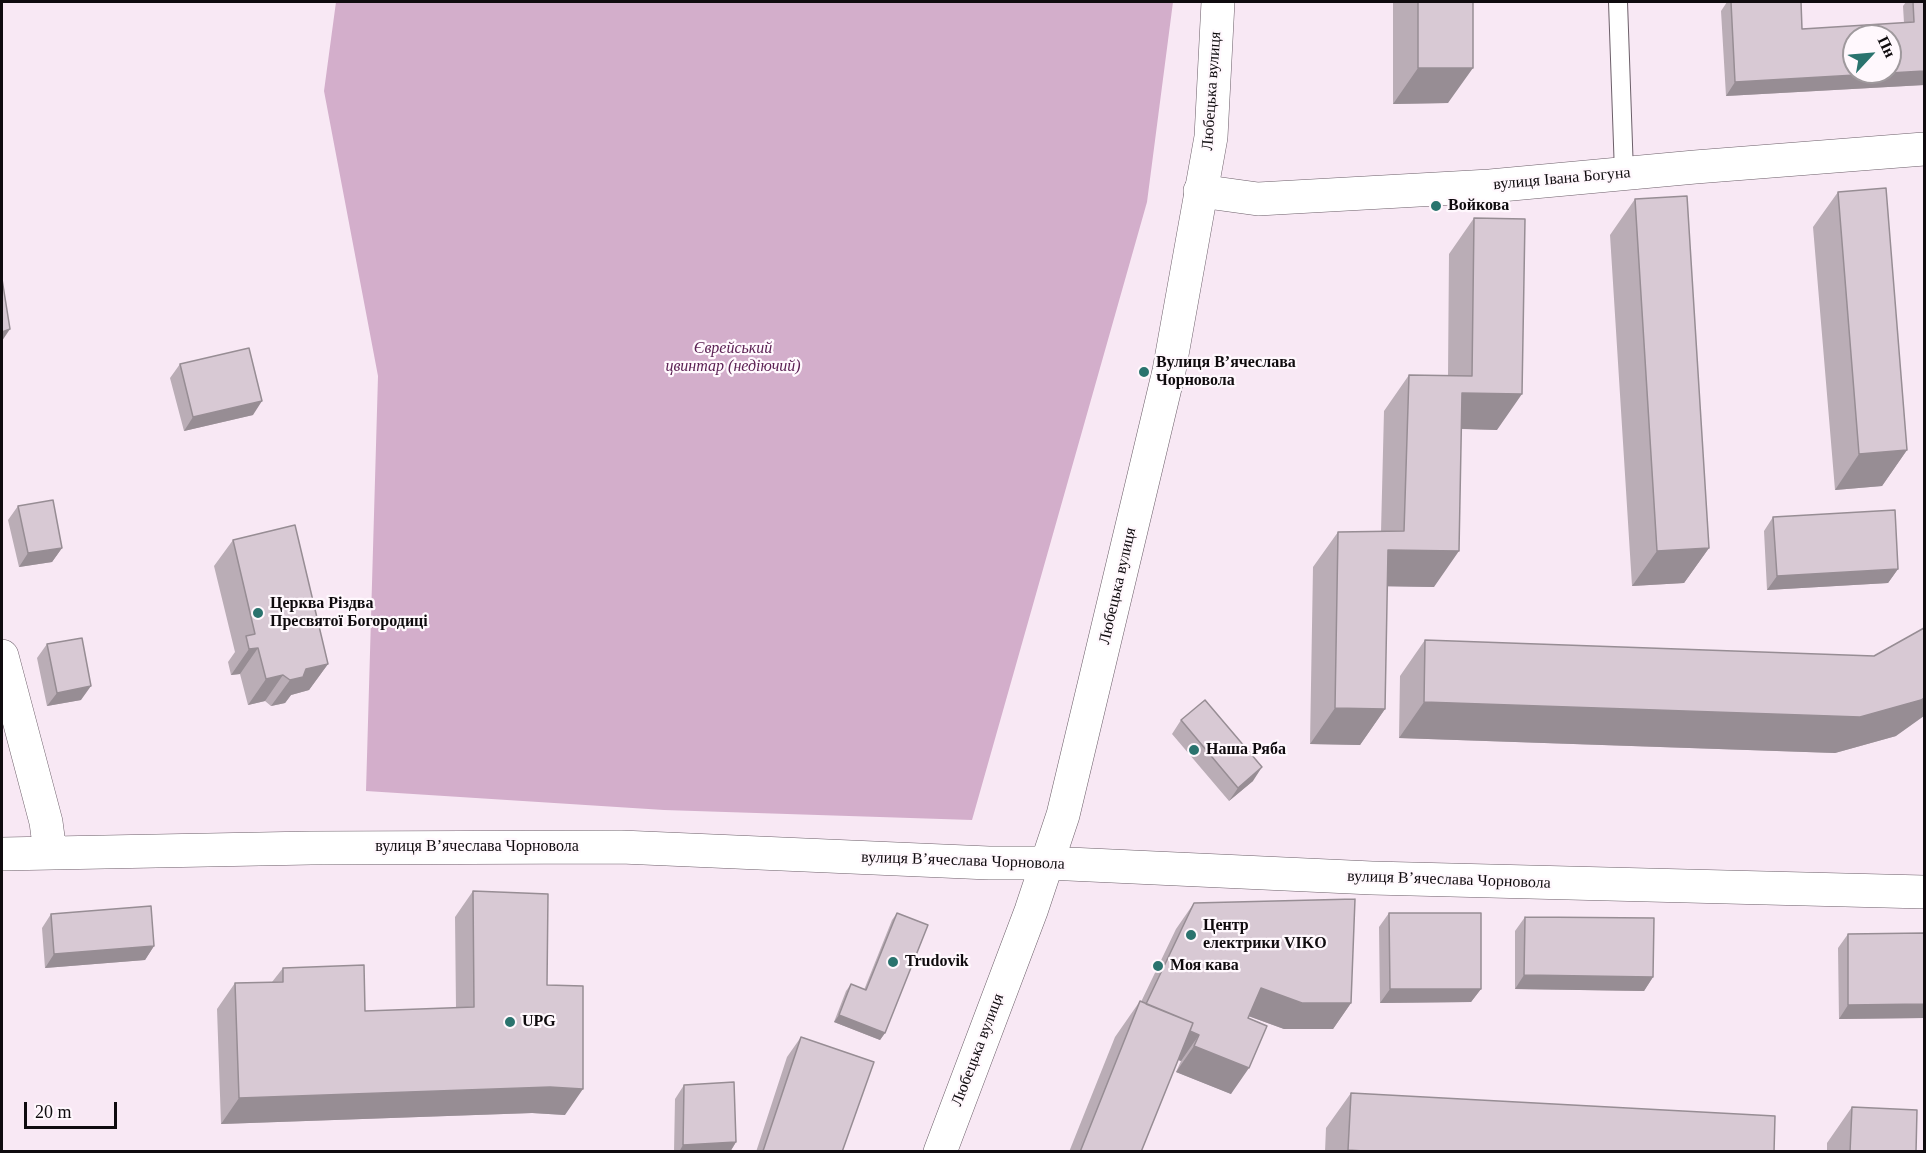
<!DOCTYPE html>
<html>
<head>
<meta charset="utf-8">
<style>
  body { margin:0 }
  #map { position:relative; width:1926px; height:1153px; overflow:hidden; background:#f8e8f4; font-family:Georgia,serif }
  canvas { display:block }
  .frame { position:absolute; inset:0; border:3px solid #0f0b0e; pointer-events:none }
  .north { position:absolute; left:1842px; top:24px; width:60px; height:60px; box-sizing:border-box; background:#fff8fd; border:2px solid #9f999d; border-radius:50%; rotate:64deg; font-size:16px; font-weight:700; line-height:24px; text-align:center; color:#0f0b0e }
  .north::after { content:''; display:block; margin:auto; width:21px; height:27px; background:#2a736e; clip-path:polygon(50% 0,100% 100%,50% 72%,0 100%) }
  .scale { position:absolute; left:24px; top:1102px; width:93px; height:27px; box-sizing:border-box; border:3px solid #0f0b0e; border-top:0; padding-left:8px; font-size:18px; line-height:21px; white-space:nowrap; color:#0f0b0e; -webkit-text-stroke:4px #fff8fd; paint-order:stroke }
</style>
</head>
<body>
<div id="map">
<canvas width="1926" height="1153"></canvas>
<div class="frame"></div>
<div class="north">Пн</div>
<div class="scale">20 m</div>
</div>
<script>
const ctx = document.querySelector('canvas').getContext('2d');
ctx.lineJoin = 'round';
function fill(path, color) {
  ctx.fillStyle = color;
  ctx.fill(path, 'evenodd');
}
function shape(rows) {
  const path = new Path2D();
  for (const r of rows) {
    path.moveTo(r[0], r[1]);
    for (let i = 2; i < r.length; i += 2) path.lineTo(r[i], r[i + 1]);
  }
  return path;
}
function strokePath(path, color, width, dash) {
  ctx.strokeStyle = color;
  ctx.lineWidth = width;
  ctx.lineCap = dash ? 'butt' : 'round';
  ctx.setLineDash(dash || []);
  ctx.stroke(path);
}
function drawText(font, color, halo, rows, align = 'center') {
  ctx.font = font + ' Georgia,serif';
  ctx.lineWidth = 4.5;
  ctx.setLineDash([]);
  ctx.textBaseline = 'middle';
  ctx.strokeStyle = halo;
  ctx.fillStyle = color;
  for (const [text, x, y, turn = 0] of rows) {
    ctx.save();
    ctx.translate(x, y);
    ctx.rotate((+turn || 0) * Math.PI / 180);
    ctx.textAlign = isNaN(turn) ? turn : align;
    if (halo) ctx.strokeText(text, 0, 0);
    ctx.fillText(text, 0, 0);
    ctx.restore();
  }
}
const green = shape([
  [336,2,1173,2,1147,202,972,820,664,810,366,791,378,376,324,91]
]);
const lane = shape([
  [1618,2,1624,173]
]);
const street = shape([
  [1200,191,1258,199,1490,186,1695,167,1924,149],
  [2,656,46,822,50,852],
  [2,854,311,848,621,847,989,863,1047,863]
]);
const secondary = shape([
  [1047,863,1372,878,1924,892],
  [940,1152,1031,911,1063,815,1169,371,1211,137,1218,2]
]);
const wall = shape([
  [1393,2,1473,2,1448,103,1393,104],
  [1727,2,1801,2,1802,29,1904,23,1903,6,1906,2,1924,2,1924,85,1726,96,1721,11],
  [1838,192,1907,450,1882,486,1835,490,1813,227],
  [1635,199,1709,548,1684,583,1632,586,1610,235],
  [1474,218,1497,430,1461,429,1434,587,1387,586,1385,709,1360,745,1310,744,1313,567,1338,532,1381,532,1384,411,1409,375,1448,376,1449,254],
  [180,364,253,415,184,431,170,378],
  [18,506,62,548,52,562,19,567,8,520],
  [1773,517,1898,569,1888,583,1767,590,1764,531],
  [233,540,328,664,309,690,291,695,285,703,271,706,265,701,248,705,240,674,231,675,228,662,235,652,214,566],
  [1425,640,1896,736,1835,753,1399,738,1400,676],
  [47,644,81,700,47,706,37,658],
  [1181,720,1253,781,1229,801,1172,734],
  [473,891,547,985,565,1115,532,1113,221,1124,217,1009,235,983,272,982,283,968,365,1011,456,1008,455,917],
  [1194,903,1351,1003,1333,1029,1284,1029,1248,1016,1231,1094,1176,1072,1181,1061,1178,1060,1141,1152,1069,1152,1115,1037,1140,1001,1141,1002,1176,929],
  [897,913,885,1033,880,1040,834,1022,846,991,851,984,864,990,892,920],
  [1389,913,1481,989,1471,1002,1380,1003,1379,927],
  [51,914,154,946,145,960,45,968,42,928],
  [1525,917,1653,977,1644,991,1515,989,1515,931],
  [1924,933,1924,1018,1839,1019,1838,948,1848,934],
  [801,1037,842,1152,756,1152,787,1057],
  [684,1085,736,1142,730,1152,674,1152,675,1099],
  [1351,1093,1774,1152,1325,1152,1326,1128],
  [1852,1107,1916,1152,1827,1152,1827,1143]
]);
const shadedWall = shape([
  [1418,68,1473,68,1448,103,1393,104],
  [1924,71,1924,85,1726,96,1735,82],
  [10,329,2,341,2,332],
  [1462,393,1522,394,1497,430,1437,428],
  [262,401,253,415,184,431,193,417],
  [1907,450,1882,486,1835,490,1859,454],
  [62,548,52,562,19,567,28,553],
  [1709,548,1684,583,1632,586,1657,551],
  [1388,550,1459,551,1434,587,1363,586],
  [1898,569,1888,583,1767,590,1777,576],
  [258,648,240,674,231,675,249,649],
  [328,664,309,690,291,695,285,703,271,706,290,680,306,669],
  [283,675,265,701,248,705,266,679],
  [91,686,81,700,47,706,57,693],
  [1924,698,1924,716,1896,736,1835,753,1399,738,1424,702],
  [1335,708,1385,709,1360,745,1310,744],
  [1262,767,1253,781,1229,801,1238,788],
  [154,946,145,960,45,968,54,954],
  [1524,975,1653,977,1644,991,1515,989],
  [1261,988,1351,1003,1333,1029,1284,1029,1243,1014],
  [1390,989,1481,989,1471,1002,1380,1003],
  [1924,1004,1924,1018,1839,1019,1848,1005],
  [1142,1013,1199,1035,1181,1061,1125,1039],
  [839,1015,885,1033,880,1040,834,1022],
  [1194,1046,1249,1068,1231,1094,1176,1072],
  [550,1087,583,1089,565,1115,532,1113,221,1124,239,1098],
  [736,1142,730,1152,679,1152,683,1145],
  [1348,1150,1380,1152,1347,1152]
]);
const building = shape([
  [1418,2,1473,2,1473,68,1418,68,1418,2],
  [1731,2,1801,2,1802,29,1914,22,1913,2,1924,2,1924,71,1735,82,1731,2],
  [1854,36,1890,36,1890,72,1854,72,1854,36],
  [1886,188,1907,450,1859,454,1838,192,1886,188],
  [1687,196,1709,548,1657,551,1635,199,1687,196],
  [1474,218,1525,219,1522,394,1462,393,1459,551,1388,550,1385,709,1335,708,1338,532,1404,531,1409,375,1472,376,1474,218],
  [2,279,10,329,2,332,2,279],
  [249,348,262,401,193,417,180,364,249,348],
  [53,500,62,548,28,553,18,506,53,500],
  [1895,510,1898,569,1777,576,1773,517,1895,510],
  [295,525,328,664,306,669,303,677,290,680,283,675,266,679,258,648,249,649,246,636,255,634,233,540,295,525],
  [1924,628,1924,698,1921,700,1860,717,1424,702,1425,640,1874,656,1924,628],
  [82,638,91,686,57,693,47,644,82,638],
  [1205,700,1262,767,1238,788,1181,720,1205,700],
  [473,891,548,894,547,985,583,986,583,1089,550,1087,239,1098,235,983,283,982,283,968,364,965,365,1011,474,1007,473,891],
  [1355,899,1351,1003,1302,1003,1261,988,1248,1018,1267,1026,1249,1068,1194,1046,1199,1035,1190,1031,1193,1023,1146,1004,1194,903,1355,899],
  [151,906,154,946,54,954,51,914,151,906],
  [897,913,928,925,885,1033,839,1015,851,984,866,990,897,913],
  [1389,913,1481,913,1481,989,1390,989,1389,913],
  [1525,917,1654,918,1653,977,1524,975,1525,917],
  [1924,933,1924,1004,1848,1005,1848,934,1924,933],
  [1140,1001,1193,1023,1141,1152,1080,1152,1140,1001],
  [801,1037,874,1062,842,1152,763,1151,801,1037],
  [734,1082,736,1142,683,1145,684,1085,734,1082],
  [1351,1093,1775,1116,1774,1152,1380,1152,1348,1150,1351,1093],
  [1852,1107,1917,1110,1916,1152,1850,1152,1852,1107]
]);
const markers = [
  [1436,206,6,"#2a736e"],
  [1144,372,6,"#2a736e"],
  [258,613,6,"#2a736e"],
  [1194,750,6,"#2a736e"],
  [1191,935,6,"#2a736e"],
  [893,962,6,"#2a736e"],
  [1158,966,6,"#2a736e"],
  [510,1022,6,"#2a736e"]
];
const streetNames = [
  ["Любецька вулиця",1212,91,-86],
  ["вулиця Івана Богуна",1562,179,-5],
  ["Любецька вулиця",1118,586,-77],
  ["вулиця Вʼячеслава Чорновола",477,847],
  ["вулиця Вʼячеслава Чорновола",963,861,2],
  ["вулиця Вʼячеслава Чорновола",1449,880,2],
  ["Любецька вулиця",978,1050,-69]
];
const poiNames = [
  ["Войкова",1448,206],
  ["Вулиця В’ячеслава",1156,363],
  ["Чорновола",1156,381],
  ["Церква Різдва",270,604],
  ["Пресвятої Богородиці",270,622],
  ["Наша Ряба",1206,750],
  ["Центр",1203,926],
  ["електрики VIKO",1203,944],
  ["Trudovik",905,962],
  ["Моя кава",1170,966],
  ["UPG",522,1022]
];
const parkNames = [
  ["Єврейський",733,349],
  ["цвинтар (недіючий)",733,367]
];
fill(green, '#d3aecb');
strokePath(lane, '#6c5f69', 20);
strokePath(street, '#6c5f69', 34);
strokePath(secondary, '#6c5f69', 34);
strokePath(lane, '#fff', 18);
strokePath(street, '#fff', 33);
strokePath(secondary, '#fff', 33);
fill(wall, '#baadb6');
fill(shadedWall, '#978d94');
fill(building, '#d8c9d4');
strokePath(building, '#978d94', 1.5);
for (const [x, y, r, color] of markers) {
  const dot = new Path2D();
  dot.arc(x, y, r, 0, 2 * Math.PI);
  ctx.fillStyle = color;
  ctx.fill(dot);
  strokePath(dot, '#fff8fd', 2);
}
drawText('16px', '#0f0b0e', '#fff8fd', streetNames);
drawText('bold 16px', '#0f0b0e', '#fff8fd', poiNames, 'left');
drawText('italic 16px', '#5b2053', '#fff8fd', parkNames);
</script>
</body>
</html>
